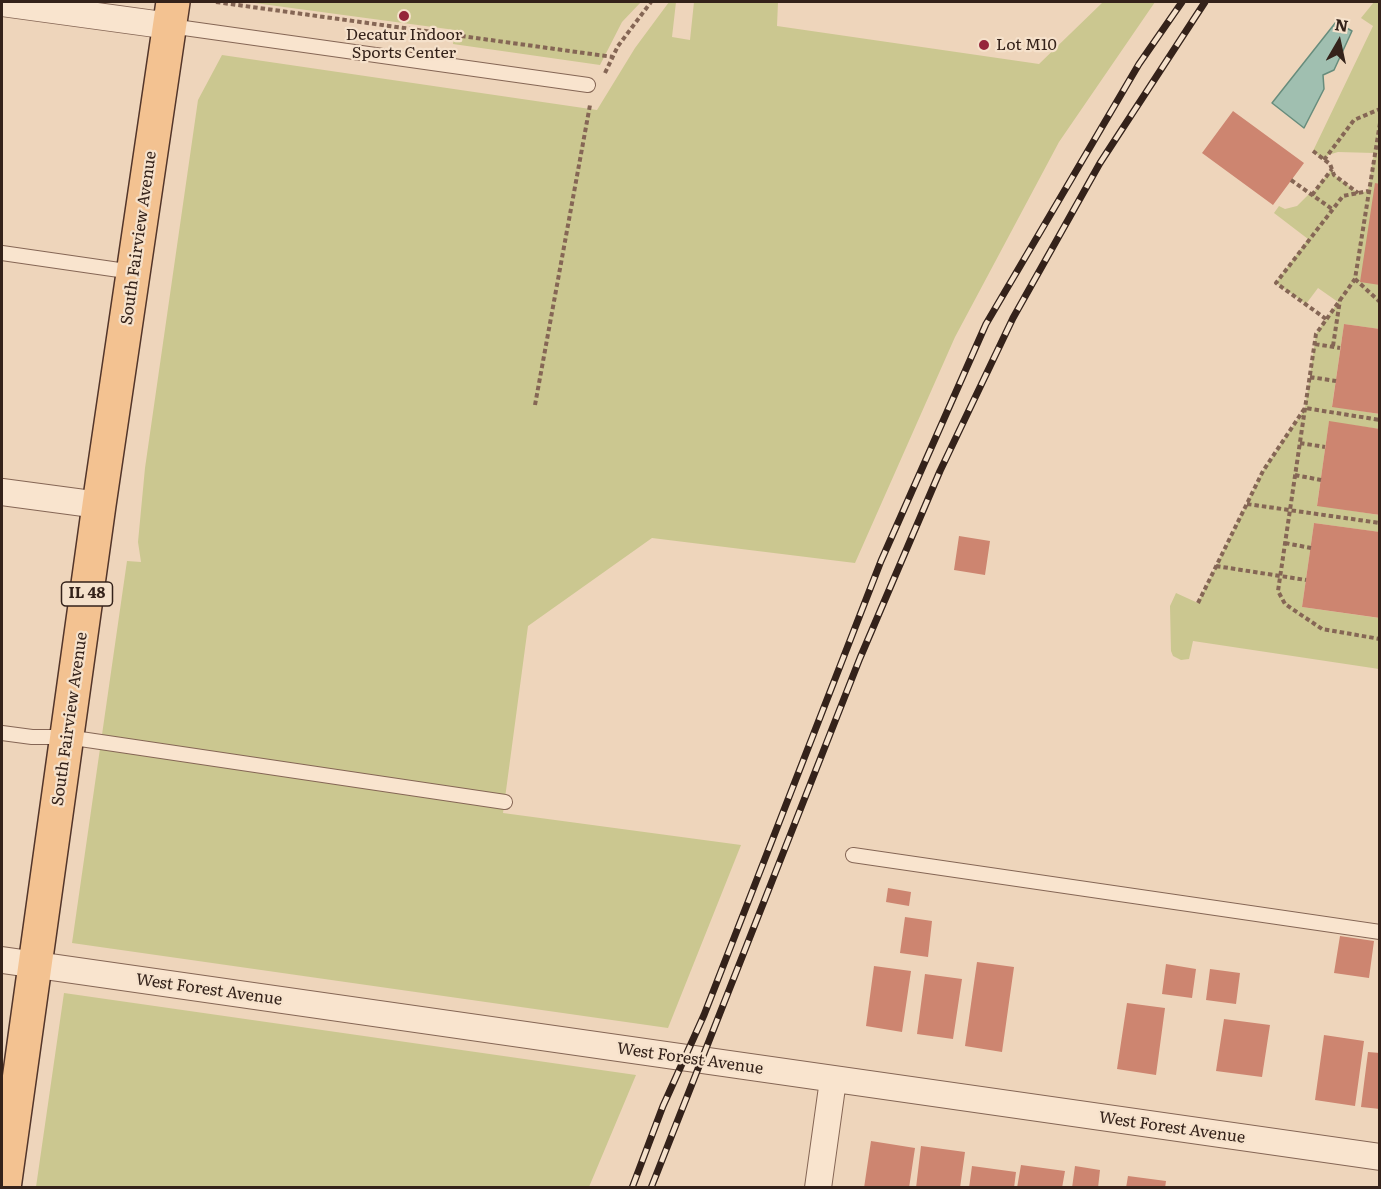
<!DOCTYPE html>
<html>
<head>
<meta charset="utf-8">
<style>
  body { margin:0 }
  #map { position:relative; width:1381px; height:1189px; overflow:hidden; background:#eed5bb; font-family:Literata,serif }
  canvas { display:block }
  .frame { position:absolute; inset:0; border:3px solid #34221a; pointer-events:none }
  .north { position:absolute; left:1309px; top:12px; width:60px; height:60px; -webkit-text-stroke:4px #f5e1cb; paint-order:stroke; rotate:9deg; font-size:16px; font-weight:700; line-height:24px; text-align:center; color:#34221a }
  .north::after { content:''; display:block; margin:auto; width:21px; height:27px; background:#34221a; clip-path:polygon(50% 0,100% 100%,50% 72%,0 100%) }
</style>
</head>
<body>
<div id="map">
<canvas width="1381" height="1189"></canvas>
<div class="frame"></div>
<div class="north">N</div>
</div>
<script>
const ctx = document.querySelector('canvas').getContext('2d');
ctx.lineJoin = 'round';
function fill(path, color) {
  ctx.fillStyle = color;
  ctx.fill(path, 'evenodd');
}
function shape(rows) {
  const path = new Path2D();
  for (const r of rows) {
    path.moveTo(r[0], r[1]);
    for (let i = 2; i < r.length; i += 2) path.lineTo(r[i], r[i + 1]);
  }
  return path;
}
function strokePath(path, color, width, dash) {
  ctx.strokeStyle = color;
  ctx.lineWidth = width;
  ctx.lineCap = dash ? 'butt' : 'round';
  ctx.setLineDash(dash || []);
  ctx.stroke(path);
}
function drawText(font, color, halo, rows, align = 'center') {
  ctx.font = font + ' Literata,serif';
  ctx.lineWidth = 4.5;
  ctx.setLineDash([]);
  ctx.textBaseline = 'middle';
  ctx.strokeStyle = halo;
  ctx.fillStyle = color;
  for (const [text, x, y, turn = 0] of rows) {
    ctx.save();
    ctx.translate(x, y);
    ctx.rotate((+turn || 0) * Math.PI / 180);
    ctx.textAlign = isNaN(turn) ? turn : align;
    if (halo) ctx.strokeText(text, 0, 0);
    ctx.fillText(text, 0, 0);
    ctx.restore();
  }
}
const green = shape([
  [247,2,641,2,622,22,600,65,453,44,455,30],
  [669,2,676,2,672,37,690,40,694,2,778,2,777,26,1039,64,1103,2,1155,2,1059,142,955,337,855,563,652,538,528,626,503,813,741,845,668,1028,72,943,127,561,141,562,138,542,145,468,198,100,222,55,597,110,635,48],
  [1374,2,1379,2,1379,329,1344,324,1332,406,1379,414,1379,429,1329,422,1317,505,1379,515,1379,532,1314,523,1302,607,1379,618,1379,669,1193,641,1189,659,1181,660,1173,656,1171,651,1170,606,1176,593,1198,603,1263,471,1305,408,1316,334,1338,302,1318,288,1306,304,1276,283,1308,239,1274,213,1279,206,1285,209,1297,206,1310,193,1312,194,1332,169,1334,175,1358,193,1368,191,1374,153,1338,152,1328,155,1324,160,1313,151,1373,26,1361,18],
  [64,993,636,1075,589,1187,36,1187]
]);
const water = shape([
  [1336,22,1352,31,1334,70,1323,75,1324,89,1304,128,1272,103,1336,22]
]);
const building = shape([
  [1233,111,1304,163,1273,205,1202,153],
  [1375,183,1380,184,1380,285,1360,282],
  [1344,324,1380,329,1380,414,1332,407],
  [1329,421,1380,429,1380,515,1317,506],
  [1314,523,1380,532,1380,618,1302,607],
  [959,536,990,541,985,575,954,570],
  [888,888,911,892,909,906,886,902],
  [905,917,932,921,928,957,900,953],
  [1340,936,1374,941,1369,978,1334,973],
  [977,962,1014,967,1002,1052,965,1046],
  [1166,964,1196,969,1192,998,1162,994],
  [874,966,911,971,902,1032,866,1026],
  [1210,969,1240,973,1236,1004,1206,1000],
  [925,974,962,979,953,1039,917,1034],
  [1127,1003,1165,1008,1156,1075,1117,1069],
  [1224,1019,1270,1025,1262,1077,1216,1071],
  [1324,1035,1364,1041,1355,1106,1315,1100],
  [1368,1052,1380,1053,1380,1109,1361,1107],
  [871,1141,915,1148,909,1188,864,1188],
  [921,1146,965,1152,960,1188,916,1188],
  [1021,1165,1065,1171,1062,1188,1017,1188],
  [972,1166,1016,1172,1014,1188,969,1188],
  [1075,1166,1100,1170,1098,1188,1072,1188],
  [1128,1176,1166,1181,1165,1188,1126,1188]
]);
const path = shape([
  [216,2,613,57],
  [605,73,618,46,651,2],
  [1380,123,1355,279,1316,334,1278,591,1285,604,1322,629,1380,639],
  [1313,151,1330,164,1334,175,1358,193],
  [1324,160,1354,120,1380,109],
  [1291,180,1332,209],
  [1312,195,1332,169],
  [1355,279,1380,302],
  [1326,319,1276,283,1343,196,1368,191],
  [1315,344,1340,348],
  [1333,346,1340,300],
  [1310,377,1336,381],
  [535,405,590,105],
  [1300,443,1325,447],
  [1295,475,1321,480],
  [1247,504,1380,523],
  [1285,543,1311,548],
  [1216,566,1306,580],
  [1198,603,1263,471,1305,408,1380,420]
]);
const service = shape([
  [170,26,588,85],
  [2,253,133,272],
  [2,733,32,737,67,737,505,802],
  [853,855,1380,932]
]);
const minor = shape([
  [2,3,170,26],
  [2,492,99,505],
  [2,960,1380,1157],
  [818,1188,833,1080]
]);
const primary = shape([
  [4,1188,99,505,173,2]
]);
const rail = shape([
  [632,1188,663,1106,704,1015,881,561,986,324,1139,64,1182,2],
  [651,1188,860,658,940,471,1013,318,1100,163,1205,2]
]);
const markers = [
  [404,16,6,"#95253a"],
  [984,45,6,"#95253a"]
];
const shields = [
  [87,594,51]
];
const shieldNames = [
  ["IL 48",87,594]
];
const poiNames = [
  ["Decatur Indoor",404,35],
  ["Sports Center",404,53],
  ["Lot M10",996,45,"left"]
];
const streetNames = [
  ["South Fairview Avenue",139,238,-82],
  ["South Fairview Avenue",70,719,-82],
  ["West Forest Avenue",209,990,8],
  ["West Forest Avenue",690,1059,8],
  ["West Forest Avenue",1172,1128,8]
];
fill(green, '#cbc790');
fill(water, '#a0bfb0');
strokePath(water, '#678c7c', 1.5);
fill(building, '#cd8570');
strokePath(service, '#856655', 16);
strokePath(minor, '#856655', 28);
strokePath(primary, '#52352a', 36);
strokePath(path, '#856655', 4, [4.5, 3]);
strokePath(service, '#f9e4ce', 14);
strokePath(minor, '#f9e4ce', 26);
strokePath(primary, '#f3c291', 33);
strokePath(rail, '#34221a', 7);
strokePath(rail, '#f5e1cb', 4.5, [14]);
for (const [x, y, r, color] of markers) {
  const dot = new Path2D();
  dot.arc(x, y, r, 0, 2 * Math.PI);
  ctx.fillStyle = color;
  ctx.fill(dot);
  strokePath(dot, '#f5e1cb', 2);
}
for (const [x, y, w] of shields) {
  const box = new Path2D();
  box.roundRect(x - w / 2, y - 12, w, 24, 4.5);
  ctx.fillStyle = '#f5e1cb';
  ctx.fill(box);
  strokePath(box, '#34221a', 1.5);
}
drawText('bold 15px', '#34221a', null, shieldNames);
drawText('16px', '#34221a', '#f5e1cb', poiNames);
drawText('16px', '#34221a', '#f5e1cb', streetNames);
</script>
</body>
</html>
